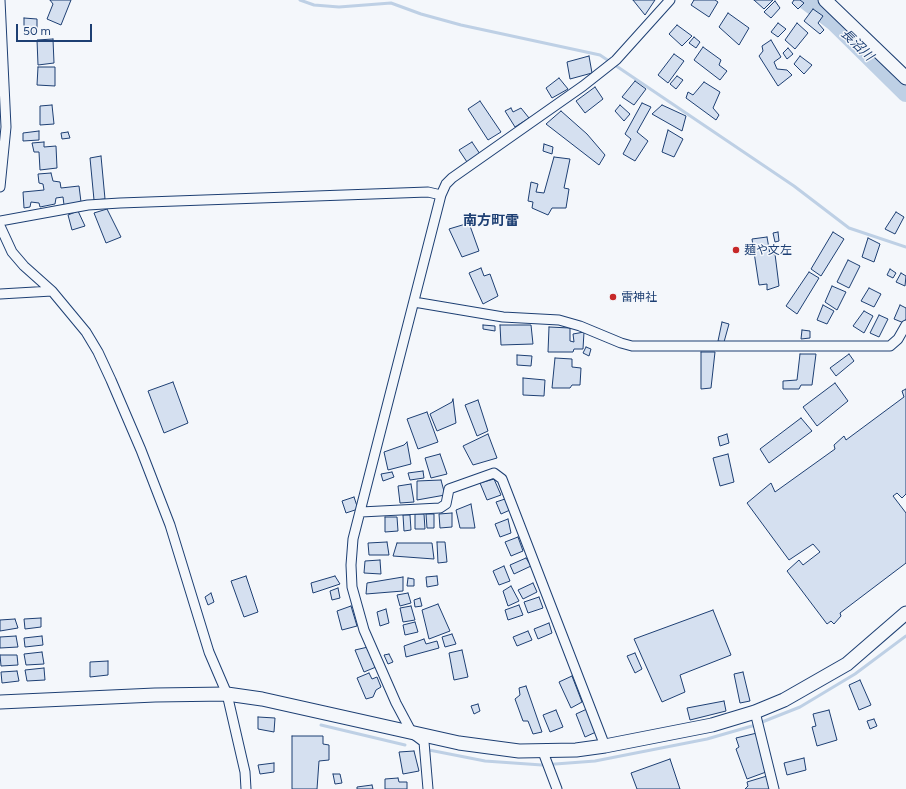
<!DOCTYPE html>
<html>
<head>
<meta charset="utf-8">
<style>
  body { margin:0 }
  #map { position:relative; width:906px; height:789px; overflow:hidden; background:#f4f7fb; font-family:Figtree,sans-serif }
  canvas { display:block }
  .scale { position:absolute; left:16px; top:24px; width:76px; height:18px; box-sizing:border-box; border:2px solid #1d3f73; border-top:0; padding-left:5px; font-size:12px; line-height:14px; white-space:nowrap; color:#1d3f73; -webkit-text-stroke:3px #f4f7fb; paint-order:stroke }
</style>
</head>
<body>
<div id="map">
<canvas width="906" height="789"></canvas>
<div class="scale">50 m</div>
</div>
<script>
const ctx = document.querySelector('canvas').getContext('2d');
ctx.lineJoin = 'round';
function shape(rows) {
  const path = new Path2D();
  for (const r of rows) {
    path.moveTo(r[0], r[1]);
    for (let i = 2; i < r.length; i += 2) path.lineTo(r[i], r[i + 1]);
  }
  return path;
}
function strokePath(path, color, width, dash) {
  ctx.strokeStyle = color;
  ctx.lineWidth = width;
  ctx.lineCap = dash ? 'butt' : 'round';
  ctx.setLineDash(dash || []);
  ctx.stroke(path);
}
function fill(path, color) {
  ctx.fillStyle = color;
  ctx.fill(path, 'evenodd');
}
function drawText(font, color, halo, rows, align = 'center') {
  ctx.font = font + ' Figtree,"Noto Sans JP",sans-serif';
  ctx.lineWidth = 3;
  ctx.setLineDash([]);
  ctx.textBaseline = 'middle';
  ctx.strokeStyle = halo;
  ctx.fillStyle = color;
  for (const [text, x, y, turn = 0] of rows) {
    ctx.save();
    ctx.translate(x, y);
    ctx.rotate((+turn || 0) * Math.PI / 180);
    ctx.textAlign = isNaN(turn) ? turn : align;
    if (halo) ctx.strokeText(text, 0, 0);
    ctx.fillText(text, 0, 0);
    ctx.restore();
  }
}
const stream = shape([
  [300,0,314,5,339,7,391,3,421,14,461,25,600,55,794,186,849,228,906,247],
  [321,725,405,745],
  [429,750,485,761,542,765,595,761,707,739,752,726,800,707,855,674,906,636]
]);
const river = shape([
  [805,0,834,22,906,93]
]);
const building = shape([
  [50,0,71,0,61,25,47,19,53,4,50,0],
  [633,0,655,0,645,15,633,0],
  [694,0,715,0,718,2,709,17,691,5,694,0],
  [754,0,773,0,764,9,754,0],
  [794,0,800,0,804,3,798,9,792,3,794,0],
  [775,1,780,8,771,18,764,12,775,1],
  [813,9,823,16,818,23,824,30,820,34,804,21,813,9],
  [728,13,749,28,739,45,719,27,728,13],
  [24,18,37,19,37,34,24,35,24,18],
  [778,23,786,29,778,37,771,32,778,23],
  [797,23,808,33,795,49,785,40,797,23],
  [677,25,692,36,682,46,669,34,677,25],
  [694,37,700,42,696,48,689,43,694,37],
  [53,39,54,63,38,65,37,40,53,39],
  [771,40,781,57,774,62,777,69,787,70,792,75,778,86,759,56,763,51,762,46,771,40],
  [703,47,721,60,719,65,727,71,720,80,694,60,703,47],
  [788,48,793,54,787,59,783,53,788,48],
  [674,54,684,61,668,83,658,75,674,54],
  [589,56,592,73,570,79,567,62,589,56],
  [800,56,812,65,804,74,794,64,800,56],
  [38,67,55,67,55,86,37,85,38,67],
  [677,76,683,80,676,89,670,84,677,76],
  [559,78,568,89,552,98,546,88,559,78],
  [635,81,646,89,634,105,622,97,635,81],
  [704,82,720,92,713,108,719,115,716,120,686,98,688,92,693,95,704,82],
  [595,87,603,99,585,113,576,101,595,87],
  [480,101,501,132,488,140,468,109,480,101],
  [642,103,651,107,637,132,648,141,635,161,623,154,631,139,625,134,642,103],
  [52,105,54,124,40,125,40,106,52,105],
  [620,105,630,114,624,121,615,111,620,105],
  [662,105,686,116,682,131,652,114,662,105],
  [511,108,513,112,521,108,529,118,515,127,505,111,511,108],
  [561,111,587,134,605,155,599,165,546,124,561,111],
  [668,130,683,139,674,157,662,152,668,130],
  [39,131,39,140,23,141,23,133,39,131],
  [68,132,70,138,62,139,61,133,68,132],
  [44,142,44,147,56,146,57,168,40,170,39,152,34,152,32,143,44,142],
  [472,142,480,154,467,162,459,150,472,142],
  [544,144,553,147,552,154,543,151,544,144],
  [101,156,105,199,94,200,90,158,101,156],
  [554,157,570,159,564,188,569,189,566,208,552,208,548,215,532,208,533,202,528,201,531,182,538,184,536,192,544,193,554,157],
  [51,173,53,181,60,182,61,188,79,186,81,202,64,205,63,197,56,198,55,204,40,207,39,203,31,202,30,207,24,208,23,192,44,190,43,184,39,183,38,174,51,173],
  [107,209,121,237,106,243,94,213,107,209],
  [78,211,85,226,72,230,68,215,78,211],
  [896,212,904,217,895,234,885,229,896,212],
  [469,223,479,251,462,257,449,229,469,223],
  [778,232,779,241,775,242,773,233,778,232],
  [833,232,844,239,821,276,811,269,833,232],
  [767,237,770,254,775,254,779,286,767,290,767,284,759,285,752,239,767,237],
  [868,238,880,244,874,262,862,257,868,238],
  [848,260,860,266,849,288,837,282,848,260],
  [481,268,484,276,490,274,498,296,483,304,469,273,481,268],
  [890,269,896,273,893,278,887,275,890,269],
  [809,272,819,278,797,314,786,306,809,272],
  [901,273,906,276,905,286,896,282,901,273],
  [832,286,846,292,837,310,825,302,832,286],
  [869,288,881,294,874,307,861,301,869,288],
  [823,305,834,311,827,324,817,320,823,305],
  [900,305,906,308,906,319,904,323,894,319,900,305],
  [864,311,873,316,864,333,853,326,864,311],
  [879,315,888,319,879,337,870,333,879,315],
  [722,322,729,324,724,342,718,341,722,322],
  [483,325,495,326,495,331,483,329,483,325],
  [500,325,531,325,533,344,501,345,500,325],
  [549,327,570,328,570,341,574,342,573,334,584,332,583,349,574,349,573,352,548,352,549,327],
  [802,330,810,331,810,338,801,339,802,330],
  [586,347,591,349,589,356,583,353,586,347],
  [701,352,715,352,711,388,701,389,701,352],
  [800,354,816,354,812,385,801,385,799,389,783,389,783,381,797,380,800,354],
  [849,354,854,361,836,376,830,368,849,354],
  [517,355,532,356,531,366,517,365,517,355],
  [555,358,572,359,572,367,581,368,580,385,572,385,570,388,552,388,555,358],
  [523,378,545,380,544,396,523,395,523,378],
  [173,382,188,423,164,433,148,391,173,382],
  [835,383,848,401,817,426,803,407,835,383],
  [906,389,906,494,902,498,897,493,893,496,906,513,906,563,840,613,841,616,834,624,831,621,827,624,787,571,799,560,803,565,820,552,813,544,789,560,747,503,771,483,775,492,835,449,834,445,844,436,846,440,904,397,902,391,906,389],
  [453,399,456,423,437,431,430,414,452,402,453,399],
  [478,400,488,431,477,436,465,405,478,400],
  [427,412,438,442,418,449,407,419,427,412],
  [801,418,812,431,769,463,760,449,801,418],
  [488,434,497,458,473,465,463,446,488,434],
  [727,434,729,443,720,446,718,437,727,434],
  [407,442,411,464,388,470,384,452,404,445,407,442],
  [440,454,447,474,431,478,425,458,440,454],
  [728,454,734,482,720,486,713,458,728,454],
  [423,471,424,478,410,480,408,473,423,471],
  [392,472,394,477,383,481,381,474,392,472],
  [494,479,501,495,487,500,480,483,494,479],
  [441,480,445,495,417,500,417,481,441,480],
  [411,484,414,502,400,503,398,486,411,484],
  [354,497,358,509,346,513,342,501,354,497],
  [505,499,510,510,501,514,496,502,505,499],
  [471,504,475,528,460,528,456,510,471,504],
  [452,513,452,527,440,528,439,514,452,513],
  [415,514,424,514,425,529,415,529,415,514],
  [426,514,434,514,434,528,427,528,426,514],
  [403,515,410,515,411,530,404,531,403,515],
  [385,517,397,517,398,531,385,532,385,517],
  [508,519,511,533,500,537,495,524,508,519],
  [518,537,523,551,511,556,505,542,518,537],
  [387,542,389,555,369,555,368,543,387,542],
  [437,542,445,542,447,562,438,563,437,542],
  [397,543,432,543,434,559,393,556,397,543],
  [526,558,531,566,514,574,510,565,526,558],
  [380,560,381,574,364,573,365,561,380,560],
  [504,566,510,581,499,585,493,571,504,566],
  [246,576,258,612,244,617,231,581,246,576],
  [335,576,340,584,313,593,311,583,335,576],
  [437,576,438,585,427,587,426,577,437,576],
  [403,577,403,591,366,594,367,583,403,577],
  [408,578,414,579,414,586,407,586,408,578],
  [533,583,537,592,523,599,518,590,533,583],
  [511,586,519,601,508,606,503,591,511,586],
  [338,588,340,598,332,600,330,591,338,588],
  [211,593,214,602,208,605,205,597,211,593],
  [408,593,411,603,400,606,397,595,408,593],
  [539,597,543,608,528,613,524,602,539,597],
  [420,598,422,606,415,607,414,600,420,598],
  [438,604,450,631,429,639,422,610,438,604],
  [519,605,523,615,508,620,505,610,519,605],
  [351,606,357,626,342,630,337,611,351,606],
  [411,606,415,620,403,622,400,608,411,606],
  [386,609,389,623,380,626,377,612,386,609],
  [713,610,731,655,680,675,685,692,662,702,634,639,713,610],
  [41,618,41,627,25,629,24,619,41,618],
  [15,619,18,628,0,631,0,620,15,619],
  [415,622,418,632,405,635,403,625,415,622],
  [549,623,552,633,538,639,534,629,549,623],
  [528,631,532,640,517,646,513,637,528,631],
  [452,634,456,644,445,647,442,637,452,634],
  [16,636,18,647,0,648,0,637,16,636],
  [42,636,43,645,25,647,24,638,42,636],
  [424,639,426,644,437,641,439,648,406,657,404,646,424,639],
  [368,647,376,667,364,672,355,650,368,647],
  [462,650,468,677,454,680,449,653,462,650],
  [42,652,44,664,26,665,24,654,42,652],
  [635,653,642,669,635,673,627,656,635,653],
  [389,654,393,662,388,664,384,655,389,654],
  [0,655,17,655,18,665,1,666,0,655],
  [108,661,108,675,90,677,90,662,108,661],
  [44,668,45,680,27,681,25,670,44,668],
  [17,671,19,681,2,683,1,672,17,671],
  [743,672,750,701,740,703,734,674,743,672],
  [369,673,372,679,377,677,381,687,376,690,373,697,366,699,357,678,369,673],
  [572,676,582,702,571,708,559,682,572,676],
  [860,680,871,705,859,710,849,685,860,680],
  [526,686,542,732,533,734,528,721,523,721,515,699,520,695,519,688,526,686],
  [724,701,726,711,690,720,687,708,724,701],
  [478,704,480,711,474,714,471,706,478,704],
  [587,709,596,732,585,737,576,714,587,709],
  [556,710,563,727,550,732,543,715,556,710],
  [829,710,837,740,817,746,812,727,816,726,813,714,829,710],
  [258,717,275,718,274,732,258,729,258,717],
  [874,719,877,726,870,729,867,721,874,719],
  [757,733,766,772,747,779,736,749,739,747,736,738,757,733],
  [292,736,323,736,323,744,329,745,329,760,319,761,317,789,292,789,292,736],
  [414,751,419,771,403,774,399,752,414,751],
  [804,758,806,770,787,775,784,763,804,758],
  [670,759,680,789,637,789,631,773,670,759],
  [274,763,274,772,260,774,258,765,274,763],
  [333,774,340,774,342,783,335,784,333,774],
  [767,776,771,789,745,789,748,786,747,782,767,776],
  [398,778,399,782,407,782,407,789,385,789,385,779,398,778],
  [372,785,373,789,357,789,357,787,372,785]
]);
const street = shape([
  [0,187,6,127,0,0],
  [0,221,88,205,120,203,428,192,441,195],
  [0,226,12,252,24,266,52,291,86,332,98,352,111,380,141,450,170,525,209,652,227,694,245,772,246,789],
  [0,294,52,291],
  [414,302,503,317,559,320,580,326,621,343,632,346,890,346,898,339,906,325],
  [361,512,440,508,446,504,449,489,494,473,502,479,605,746],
  [755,712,774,789],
  [543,752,557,789],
  [428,789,424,742,412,733,396,703,364,630,352,587,351,565,353,539,441,195,446,184,452,178,583,86,616,60,670,0]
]);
const secondary = shape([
  [825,0,906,78],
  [0,702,155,695,227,694,262,699,459,743,519,751,576,750,605,746,712,725,755,712,784,700,847,664,906,613]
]);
const markers = [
  [736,250,4,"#c62828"],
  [613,297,4,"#c62828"]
];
const poiNames = [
  ["麺や文左",744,250],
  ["雷神社",621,297]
];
const waterNames = [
  ["長沼川",857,45,44]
];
const quarterNames = [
  ["南方町雷",491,221]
];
strokePath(stream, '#bed0e5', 3);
strokePath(river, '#bed0e5', 18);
fill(building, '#d5e0f0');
strokePath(building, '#1d3f73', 1);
strokePath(street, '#1d3f73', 11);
strokePath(secondary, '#1d3f73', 15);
strokePath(street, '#f4f7fb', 9);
strokePath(secondary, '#f4f7fb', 13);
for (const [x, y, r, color] of markers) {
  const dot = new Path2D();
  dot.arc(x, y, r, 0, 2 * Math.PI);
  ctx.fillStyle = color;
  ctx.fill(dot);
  strokePath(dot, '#f4f7fb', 1.5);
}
drawText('12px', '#1d3f73', '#f4f7fb', poiNames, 'left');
drawText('italic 13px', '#1d3f73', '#f4f7fb', waterNames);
drawText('bold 14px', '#1d3f73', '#f4f7fb', quarterNames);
</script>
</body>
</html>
